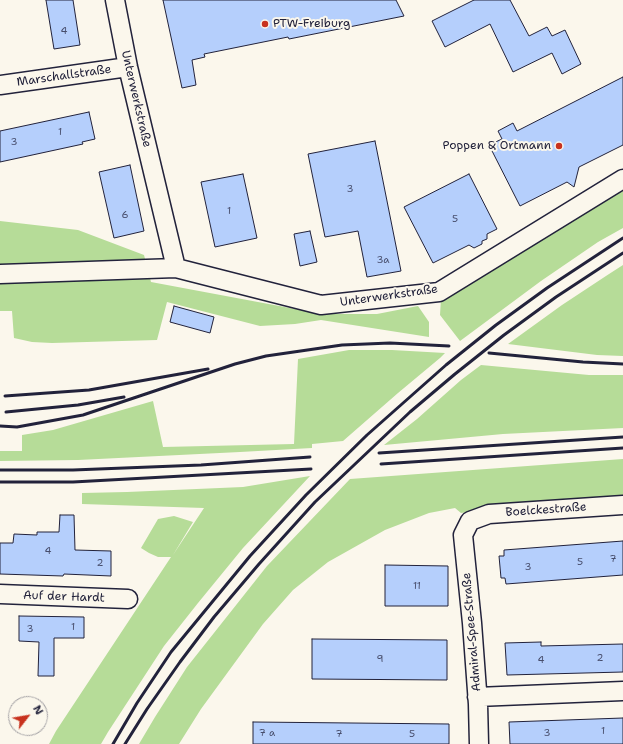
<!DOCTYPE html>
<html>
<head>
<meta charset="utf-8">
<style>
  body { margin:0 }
  #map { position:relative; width:623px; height:744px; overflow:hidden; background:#fbf7ec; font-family:"Shantell Sans",sans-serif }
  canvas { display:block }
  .north { position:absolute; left:8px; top:696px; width:40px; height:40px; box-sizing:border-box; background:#fbf7ec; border:1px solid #a4a2a5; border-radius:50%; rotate:59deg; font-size:11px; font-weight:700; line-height:16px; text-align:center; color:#22223b }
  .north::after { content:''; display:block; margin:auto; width:14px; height:18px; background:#c8321e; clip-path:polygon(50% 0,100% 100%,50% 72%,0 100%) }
</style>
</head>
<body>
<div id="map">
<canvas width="623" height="744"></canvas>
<div class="north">N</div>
</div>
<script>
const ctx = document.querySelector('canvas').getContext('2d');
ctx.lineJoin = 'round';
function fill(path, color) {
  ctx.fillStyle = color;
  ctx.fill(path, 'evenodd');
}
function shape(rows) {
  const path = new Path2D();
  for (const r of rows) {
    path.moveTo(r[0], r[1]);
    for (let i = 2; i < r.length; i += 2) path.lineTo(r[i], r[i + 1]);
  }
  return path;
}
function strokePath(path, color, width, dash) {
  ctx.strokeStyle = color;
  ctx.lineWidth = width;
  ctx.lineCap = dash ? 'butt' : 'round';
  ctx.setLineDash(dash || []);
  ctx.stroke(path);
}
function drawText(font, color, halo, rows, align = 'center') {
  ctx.font = font + ' "Shantell Sans",sans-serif';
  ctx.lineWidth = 4;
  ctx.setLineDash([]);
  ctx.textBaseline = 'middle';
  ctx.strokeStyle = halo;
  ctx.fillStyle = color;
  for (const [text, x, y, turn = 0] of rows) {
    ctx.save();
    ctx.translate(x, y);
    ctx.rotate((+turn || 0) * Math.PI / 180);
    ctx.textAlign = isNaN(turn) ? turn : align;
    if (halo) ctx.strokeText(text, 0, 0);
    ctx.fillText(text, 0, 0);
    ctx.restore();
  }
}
const green = shape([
  [623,184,623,228,598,242,541,281,460,341,440,315,441,299],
  [0,221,78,230,144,255,151,282,322,314,377,314,418,306,429,322,429,337,321,320,295,324,260,326,167,302,157,340,52,343,32,342,14,338,12,311,0,311],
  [623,265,623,356,597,355,508,344,562,305,609,274],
  [349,350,392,350,445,353,440,358,398,393,343,441,312,444,312,448,240,452,78,460,0,461,0,451,22,451,22,435,53,430,153,401,163,447,294,444,298,359],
  [481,365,589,375,623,375,623,428,503,434,384,445,417,419,461,380],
  [623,459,623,498,539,502,461,513,455,508,429,513,385,530,328,562,293,590,263,624,201,709,179,744,139,744,155,717,187,667,267,566,350,479],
  [310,476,243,548,198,603,164,646,108,732,101,744,49,744,56,731,171,557,158,557,149,553,141,548,158,519,174,516,193,522,173,555,204,508,82,504,82,493,127,492,243,487]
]);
const building = shape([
  [46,0,73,0,80,45,54,49,46,0],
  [163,0,396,0,404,16,289,39,288,37,204,54,205,57,192,60,196,85,182,88,163,0],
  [474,0,510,0,529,36,547,27,552,36,565,30,581,64,562,74,552,53,513,72,490,24,445,47,432,21,474,0],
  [623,77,623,145,579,167,574,187,567,182,520,206,489,145,502,139,498,131,513,123,517,131,623,77],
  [89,112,95,139,82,142,83,144,0,162,0,131,89,112],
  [375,141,401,271,367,277,358,231,325,237,308,154,375,141],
  [130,165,144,231,114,238,99,172,130,165],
  [243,174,257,238,215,247,201,182,243,174],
  [469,174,497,229,487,234,487,239,482,241,482,244,474,248,469,245,433,263,404,207,469,174],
  [310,231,317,262,300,266,294,234,310,231],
  [174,306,214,317,210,333,170,322,174,306],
  [60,515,74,515,75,550,111,551,111,576,64,574,63,576,0,574,0,543,13,543,14,534,37,535,37,532,59,532,60,515],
  [623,541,623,575,506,584,505,578,501,578,499,556,504,556,504,550,623,541],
  [385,565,448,566,448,606,385,606,385,565],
  [19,616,84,617,84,638,54,638,54,676,38,676,39,642,19,641,19,616],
  [312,639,447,640,447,680,312,679,312,639],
  [541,642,541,646,623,644,623,672,507,675,505,643,541,642],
  [623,718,623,744,510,744,509,722,623,718],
  [253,722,449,724,449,744,253,744,253,722]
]);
const street = shape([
  [115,0,128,67,176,268],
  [0,85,128,67],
  [0,274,176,268,321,305,439,292,623,179],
  [0,594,128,599],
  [477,697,623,691],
  [479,744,478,704,472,623,463,535,470,521,489,514,623,505]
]);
const rail = shape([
  [489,353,583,362,623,364],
  [5,396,89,390,208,369],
  [6,412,78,405,124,397],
  [0,426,17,427,83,415,235,364,266,356,342,345,390,343,449,346],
  [379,453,623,437],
  [381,464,623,448],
  [0,470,73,470,201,465,310,457],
  [0,482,73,482,311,469],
  [113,744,137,703,171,652,250,556,306,495,367,435,446,365,496,325,547,288,623,238],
  [125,744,147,709,180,662,214,617,259,564,315,502,410,412,455,374,504,335,556,297,623,253]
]);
const markers = [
  [265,24,4,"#c8321e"],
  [559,146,4,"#c8321e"]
];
const numberNames = [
  ["4",64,31],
  ["1",60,132],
  ["3",14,142],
  ["3",350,189],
  ["1",229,211],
  ["6",125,215],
  ["5",455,219],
  ["3a",383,260],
  ["4",48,551],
  ["7",613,559],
  ["5",580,562],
  ["2",100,563],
  ["3",528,567],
  ["11",417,586],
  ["1",73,627],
  ["3",30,629],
  ["2",600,658],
  ["9",380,659],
  ["4",541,660],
  ["1",603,731],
  ["7 a",267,733],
  ["3",547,733],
  ["7",339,734],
  ["5",412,734]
];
const poiNames = [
  ["PTW-Freiburg",273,24],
  ["Poppen & Ortmann",551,146,"right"]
];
const streetNames = [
  ["Marschallstraße",64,76,-8],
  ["Unterwerkstraße",136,99,77],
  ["Unterwerkstraße",389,296,-8],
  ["Boelckestraße",546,510,-4],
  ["Auf der Hardt",64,597,2],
  ["Admiral-Spee-Straße",472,632,-95]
];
fill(green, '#b6dc98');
fill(building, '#b5cffc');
strokePath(building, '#22223b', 1);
strokePath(street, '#22223b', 21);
strokePath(street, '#fbf7ec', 18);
strokePath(rail, '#22223b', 3);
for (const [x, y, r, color] of markers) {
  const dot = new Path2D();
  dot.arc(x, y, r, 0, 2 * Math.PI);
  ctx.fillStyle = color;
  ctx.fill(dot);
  strokePath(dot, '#fbf7ec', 1.5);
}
drawText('10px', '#474d6b', null, numberNames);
drawText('12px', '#22223b', '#fbf7ec', poiNames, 'left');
drawText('12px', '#22223b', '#fbf7ec', streetNames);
</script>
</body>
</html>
